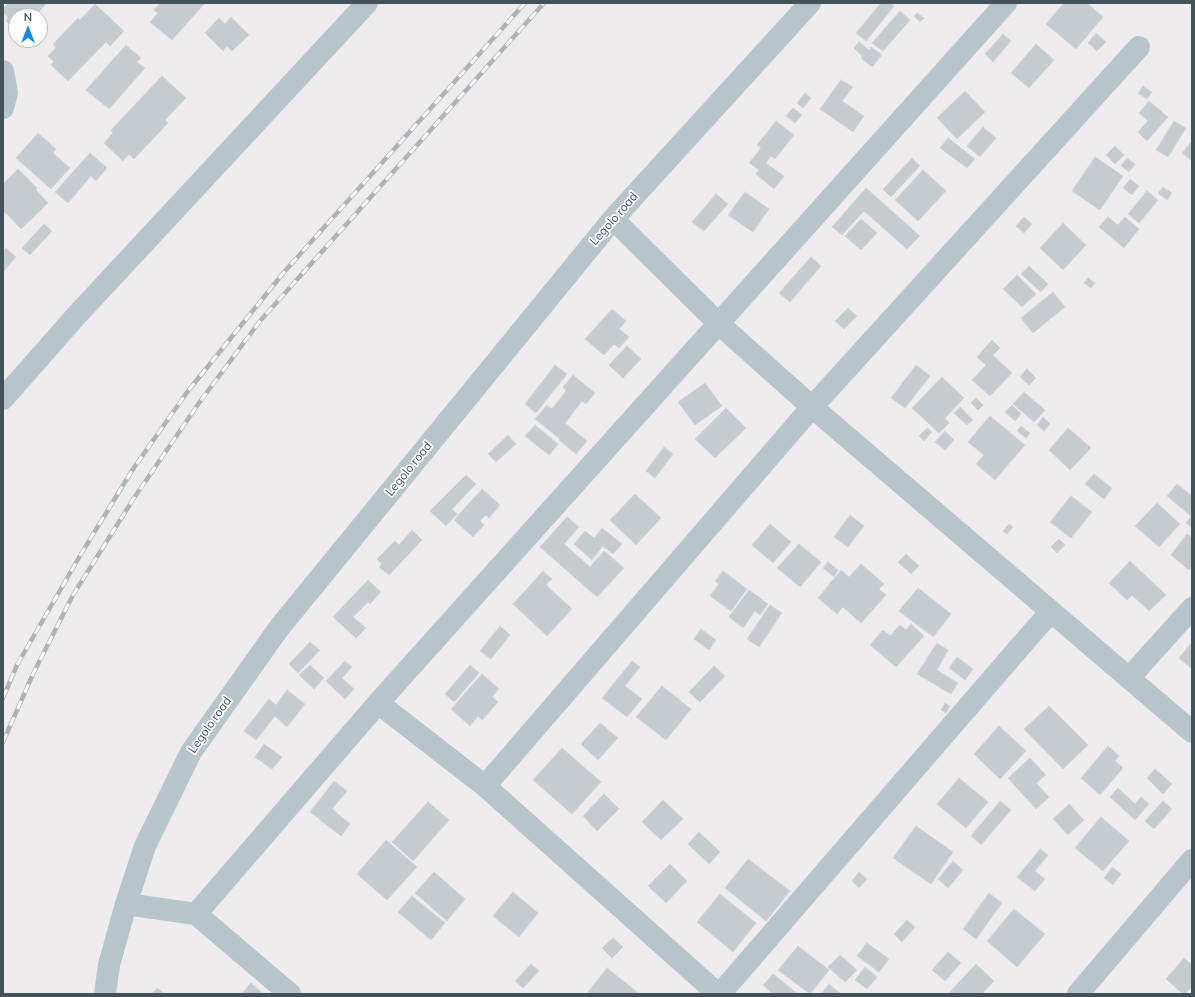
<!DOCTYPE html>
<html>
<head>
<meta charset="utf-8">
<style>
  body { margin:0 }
  #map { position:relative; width:1195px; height:997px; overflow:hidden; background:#efeced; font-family:Mulish,sans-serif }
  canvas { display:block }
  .frame { position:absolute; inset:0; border:4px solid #44535a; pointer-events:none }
  .north { position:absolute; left:8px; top:8px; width:40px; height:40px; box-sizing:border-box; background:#fff; border:1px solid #b4babd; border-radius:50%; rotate:0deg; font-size:11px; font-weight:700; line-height:16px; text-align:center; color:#44535a }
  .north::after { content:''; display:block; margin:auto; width:14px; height:18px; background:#128be3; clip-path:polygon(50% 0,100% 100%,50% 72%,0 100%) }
</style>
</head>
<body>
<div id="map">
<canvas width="1195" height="997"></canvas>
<div class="frame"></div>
<div class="north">N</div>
</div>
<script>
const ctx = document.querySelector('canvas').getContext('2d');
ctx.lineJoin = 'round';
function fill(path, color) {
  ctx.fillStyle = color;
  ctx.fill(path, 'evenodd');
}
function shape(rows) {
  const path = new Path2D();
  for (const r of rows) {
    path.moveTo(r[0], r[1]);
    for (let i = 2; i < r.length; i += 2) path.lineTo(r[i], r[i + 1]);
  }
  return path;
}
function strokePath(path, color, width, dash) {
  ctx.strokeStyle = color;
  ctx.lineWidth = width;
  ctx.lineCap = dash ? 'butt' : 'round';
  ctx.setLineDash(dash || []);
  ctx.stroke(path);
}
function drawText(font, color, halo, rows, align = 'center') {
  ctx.font = font + ' Mulish,sans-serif';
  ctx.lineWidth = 3.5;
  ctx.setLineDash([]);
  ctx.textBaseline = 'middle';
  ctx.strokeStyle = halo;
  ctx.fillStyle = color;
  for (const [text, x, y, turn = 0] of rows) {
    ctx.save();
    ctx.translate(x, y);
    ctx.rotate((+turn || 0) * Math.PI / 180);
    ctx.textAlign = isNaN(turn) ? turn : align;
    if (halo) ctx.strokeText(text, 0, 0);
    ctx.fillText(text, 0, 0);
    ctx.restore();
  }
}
const building = shape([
  [8,3,47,3,35,16,16,16,16,30,6,21,8,17,3,13,3,9,8,3],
  [160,3,205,3,172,40,150,22,158,13,154,10,160,3],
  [881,3,890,3,894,6,866,41,856,33,881,3],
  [1064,3,1087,3,1103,17,1076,49,1046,24,1064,3],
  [95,4,124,31,110,46,106,42,68,81,51,65,54,62,48,56,56,48,53,44,78,18,80,20,95,4],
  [900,11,910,20,883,51,872,43,900,11],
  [917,13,924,18,920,22,914,16,917,13],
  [231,17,249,35,232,51,227,46,223,51,205,33,219,18,225,24,231,17],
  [1096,33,1106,42,1097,51,1088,43,1096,33],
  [1003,34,1011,41,993,62,985,54,1003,34],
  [859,42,869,50,871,47,882,55,872,67,861,58,862,56,854,48,859,42],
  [1036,44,1054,60,1029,88,1011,73,1036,44],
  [126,45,141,58,137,62,145,68,109,109,86,90,126,45],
  [162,76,186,98,165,120,168,123,134,159,129,154,123,161,104,143,113,133,111,130,162,76],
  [841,80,853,87,842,101,864,116,853,132,820,109,841,80],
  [1143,86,1152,92,1147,99,1138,93,1143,86],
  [965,91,985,112,957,139,937,118,965,91],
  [805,93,811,98,803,108,797,103,805,93],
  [1149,101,1168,117,1147,141,1138,132,1148,121,1139,113,1149,101],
  [793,108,802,115,795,123,786,116,793,108],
  [776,121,794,135,775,159,771,156,766,163,784,176,774,189,756,174,759,170,749,163,761,148,757,145,776,121],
  [1174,121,1186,128,1168,157,1156,150,1174,121],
  [983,127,996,138,980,157,967,146,983,127],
  [38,133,56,149,53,153,70,168,51,189,16,158,38,133],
  [948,138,975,159,967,168,940,148,948,138],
  [1192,141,1192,161,1182,153,1192,141],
  [1115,146,1124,155,1115,164,1106,155,1115,146],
  [90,153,107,168,96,181,91,176,68,203,55,192,90,153],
  [1095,157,1123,176,1100,210,1072,191,1095,157],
  [912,158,920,166,891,197,883,189,912,158],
  [1127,158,1135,164,1129,172,1121,166,1127,158],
  [18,169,37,188,36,190,48,203,21,229,5,212,3,215,3,184,18,169],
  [923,170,946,191,918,221,895,200,923,170],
  [1130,179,1139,186,1132,195,1123,188,1130,179],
  [1163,187,1172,193,1167,200,1158,193,1163,187],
  [866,188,920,236,907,249,864,211,842,235,832,227,866,188],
  [1147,191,1158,200,1139,223,1128,214,1147,191],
  [745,192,769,209,753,232,728,215,745,192],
  [716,194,728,204,704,231,692,222,716,194],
  [1024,217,1032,224,1024,233,1016,226,1024,217],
  [1108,217,1118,225,1125,217,1139,229,1124,248,1099,227,1108,217],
  [861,219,877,233,861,250,845,236,861,219],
  [1063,223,1086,245,1063,270,1040,248,1063,223],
  [44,224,52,231,30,255,22,248,44,224],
  [6,248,16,257,3,272,3,252,6,248],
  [811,257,821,266,790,302,779,293,811,257],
  [1029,266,1048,284,1041,292,1021,274,1029,266],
  [1017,275,1036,294,1022,307,1003,289,1017,275],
  [1088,278,1095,283,1091,288,1084,283,1088,278],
  [1053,292,1065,307,1033,333,1021,318,1053,292],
  [848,308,857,316,844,329,835,321,848,308],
  [612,309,626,321,619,329,629,337,619,348,614,344,604,355,585,339,612,309],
  [992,340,1000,348,993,355,1012,373,990,396,972,380,986,365,977,357,992,340],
  [627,346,641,359,623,378,609,365,627,346],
  [555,365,567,374,536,413,525,404,555,365],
  [916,365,930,376,905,408,891,398,916,365],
  [1027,369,1036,378,1029,385,1020,377,1027,369],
  [573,375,595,393,586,404,582,401,565,423,587,441,576,454,559,440,560,439,535,419,547,405,552,409,566,391,563,387,573,375],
  [942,377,964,398,945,418,949,423,939,433,912,408,942,377],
  [705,383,722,406,695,425,678,402,705,383],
  [1024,392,1045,410,1034,422,1013,404,1024,392],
  [976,398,983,405,978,410,971,403,976,398],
  [1012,405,1021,414,1015,421,1005,412,1012,405],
  [960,407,973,420,967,425,954,413,960,407],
  [726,408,746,428,715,458,695,439,726,408],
  [990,416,1025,445,995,480,976,464,984,455,968,442,990,416],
  [1043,417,1050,424,1044,431,1037,425,1043,417],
  [535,425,558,444,549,455,525,436,535,425],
  [1021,426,1030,433,1026,438,1017,431,1021,426],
  [927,428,932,432,924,441,919,436,927,428],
  [1068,428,1091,448,1070,470,1049,450,1068,428],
  [945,431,954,440,945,450,935,442,945,431],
  [508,435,516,444,496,462,488,454,508,435],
  [664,447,673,454,655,478,646,471,664,447],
  [1094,474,1112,488,1104,499,1085,484,1094,474],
  [466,475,476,484,452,509,457,514,446,526,430,511,466,475],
  [1177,484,1192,496,1192,528,1186,523,1191,516,1167,496,1177,484],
  [482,489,500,505,489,518,486,515,480,521,484,525,473,537,454,520,482,489],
  [635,494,661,518,636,545,610,520,635,494],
  [1071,496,1092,512,1071,538,1050,522,1071,496],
  [1157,503,1180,524,1159,547,1135,526,1157,503],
  [850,515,864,526,848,547,834,537,850,515],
  [567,517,579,527,564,544,590,567,604,551,624,568,597,597,540,547,567,517],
  [770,524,791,542,773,563,752,545,770,524],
  [1009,524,1013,527,1007,534,1003,531,1009,524],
  [602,528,622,544,613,554,603,546,592,560,574,544,585,531,594,538,602,528],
  [412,530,422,540,389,575,379,567,382,564,377,559,395,541,399,545,412,530],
  [1187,534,1192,538,1192,566,1189,570,1171,555,1187,534],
  [1059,539,1065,545,1057,553,1051,547,1059,539],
  [799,544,821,562,800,587,777,568,799,544],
  [906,554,919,566,911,574,898,562,906,554],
  [1130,561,1166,595,1149,611,1132,595,1127,600,1109,583,1130,561],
  [828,562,838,570,834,577,823,568,828,562],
  [861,564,884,584,879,589,886,595,861,623,843,607,837,614,818,598,841,570,849,577,861,564],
  [543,571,552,579,546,585,572,609,547,636,513,604,543,571],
  [723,571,747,589,731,611,710,596,719,584,715,581,723,571],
  [368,580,381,592,370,604,368,602,353,617,366,628,356,638,333,617,368,580],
  [918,588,951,614,933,637,899,611,918,588],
  [749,590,768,604,760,615,755,611,743,628,729,617,749,590],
  [770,605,782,613,759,647,747,639,770,605],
  [911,624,924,636,896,667,870,645,883,630,890,636,900,625,906,630,911,624],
  [500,626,510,635,491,659,480,651,500,626],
  [701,629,716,640,709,650,694,639,701,629],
  [310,642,320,650,298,673,289,664,310,642],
  [1192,642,1192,669,1179,658,1192,642],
  [937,643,948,650,937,670,958,683,951,694,917,674,937,643],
  [957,657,973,669,965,680,949,668,957,657],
  [345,661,352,667,342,678,354,689,345,699,326,681,345,661],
  [632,661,640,667,625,686,642,699,627,717,602,698,632,661],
  [310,665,324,678,314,689,299,675,310,665],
  [470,665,479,673,454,702,445,694,470,665],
  [714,666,725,676,700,702,689,692,714,666],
  [482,674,499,689,492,697,498,702,482,720,478,716,470,726,451,709,482,674],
  [662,686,691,709,666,740,636,717,662,686],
  [287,690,305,704,287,727,275,716,256,740,244,731,269,699,276,705,287,690],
  [945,703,950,706,946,713,941,710,945,703],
  [1049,706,1088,745,1063,769,1024,729,1049,706],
  [600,723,618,738,598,760,581,744,600,723],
  [999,726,1026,751,1000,779,974,754,999,726],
  [264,744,282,757,272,769,255,757,264,744],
  [1108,746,1119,756,1115,761,1123,768,1100,795,1081,778,1108,746],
  [562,748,601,782,572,814,533,780,562,748],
  [1030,758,1046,775,1036,783,1049,797,1036,809,1008,778,1030,758],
  [1155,769,1172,784,1163,794,1147,778,1155,769],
  [959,778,988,802,966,828,937,804,959,778],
  [334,781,347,791,332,809,350,824,341,836,310,812,334,781],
  [1118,788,1135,804,1141,797,1149,804,1135,820,1110,797,1118,788],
  [604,794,619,809,597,831,583,816,604,794],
  [663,800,683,819,661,840,642,822,663,800],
  [1000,801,1011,810,981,845,971,836,1000,801],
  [1163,801,1172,809,1154,829,1145,821,1163,801],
  [428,802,449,820,413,861,392,842,428,802],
  [1069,804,1084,820,1068,835,1053,819,1069,804],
  [1101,817,1129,841,1103,871,1075,848,1101,817],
  [916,826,953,852,931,884,893,858,916,826],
  [699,832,720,852,709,864,688,844,699,832],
  [386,840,417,867,387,900,357,874,386,840],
  [1040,849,1048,855,1035,871,1045,879,1035,891,1017,877,1040,849],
  [748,859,790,891,766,921,725,888,748,859],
  [953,861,963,870,948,888,938,879,953,861],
  [670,864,687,881,666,903,648,886,670,864],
  [1112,867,1121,874,1113,885,1104,878,1112,867],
  [434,872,465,899,447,921,415,893,434,872],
  [859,872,867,879,859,888,852,881,859,872],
  [513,892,538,913,519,937,493,916,513,892],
  [989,893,1002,903,976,939,963,929,989,893],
  [720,894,756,923,733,952,697,922,720,894],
  [412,896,445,923,431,940,398,912,412,896],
  [1014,909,1045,934,1017,967,987,941,1014,909],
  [907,920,915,927,902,942,894,934,907,920],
  [613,938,623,947,612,958,602,948,613,938],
  [867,943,889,959,879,972,857,956,867,943],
  [798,946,829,970,810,994,778,970,798,946],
  [948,952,961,963,945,981,932,970,948,952],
  [840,955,857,970,845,982,828,967,840,955],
  [1184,958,1192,965,1192,986,1185,994,1183,994,1166,979,1184,958],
  [531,964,539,971,523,988,515,981,531,964],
  [976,964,994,981,982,994,949,993,976,964],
  [865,967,877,977,867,989,855,980,865,967],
  [607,968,637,992,636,994,591,994,588,992,607,968],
  [773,974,798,994,773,994,763,985,773,974],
  [251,983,261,992,260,994,245,994,243,992,251,983],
  [829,984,841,994,821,994,829,984],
  [157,988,165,994,152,994,157,988]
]);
const minor = shape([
  [3,71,7,93,3,108],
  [613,219,719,324,812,407,1192,732],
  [3,399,76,316,367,3],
  [1129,678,1192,608],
  [378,703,485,786,718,994],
  [485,786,812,407,1139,47],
  [126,904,196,914,290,994],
  [196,914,378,703,1006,3],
  [105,994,109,965,126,904,145,846,191,752,279,628,613,219,810,3],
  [720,994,1051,611],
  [1078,994,1192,860]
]);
const rail = shape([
  [3,698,17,665,81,554,133,469,188,391,285,271,525,3],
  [3,742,33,674,73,595,134,498,199,403,260,321,544,3]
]);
const streetNames = [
  ["Legolo road",614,219,-49],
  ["Legolo road",409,469,-51],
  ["Legolo road",210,725,-55]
];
fill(building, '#c6cbd0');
strokePath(building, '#d0d4d9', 1);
strokePath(minor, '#b7c4ca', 22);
strokePath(rail, '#aeb3b7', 4.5);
strokePath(rail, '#fff', 3, [9]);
drawText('12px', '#44535a', '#fff', streetNames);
</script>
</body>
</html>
